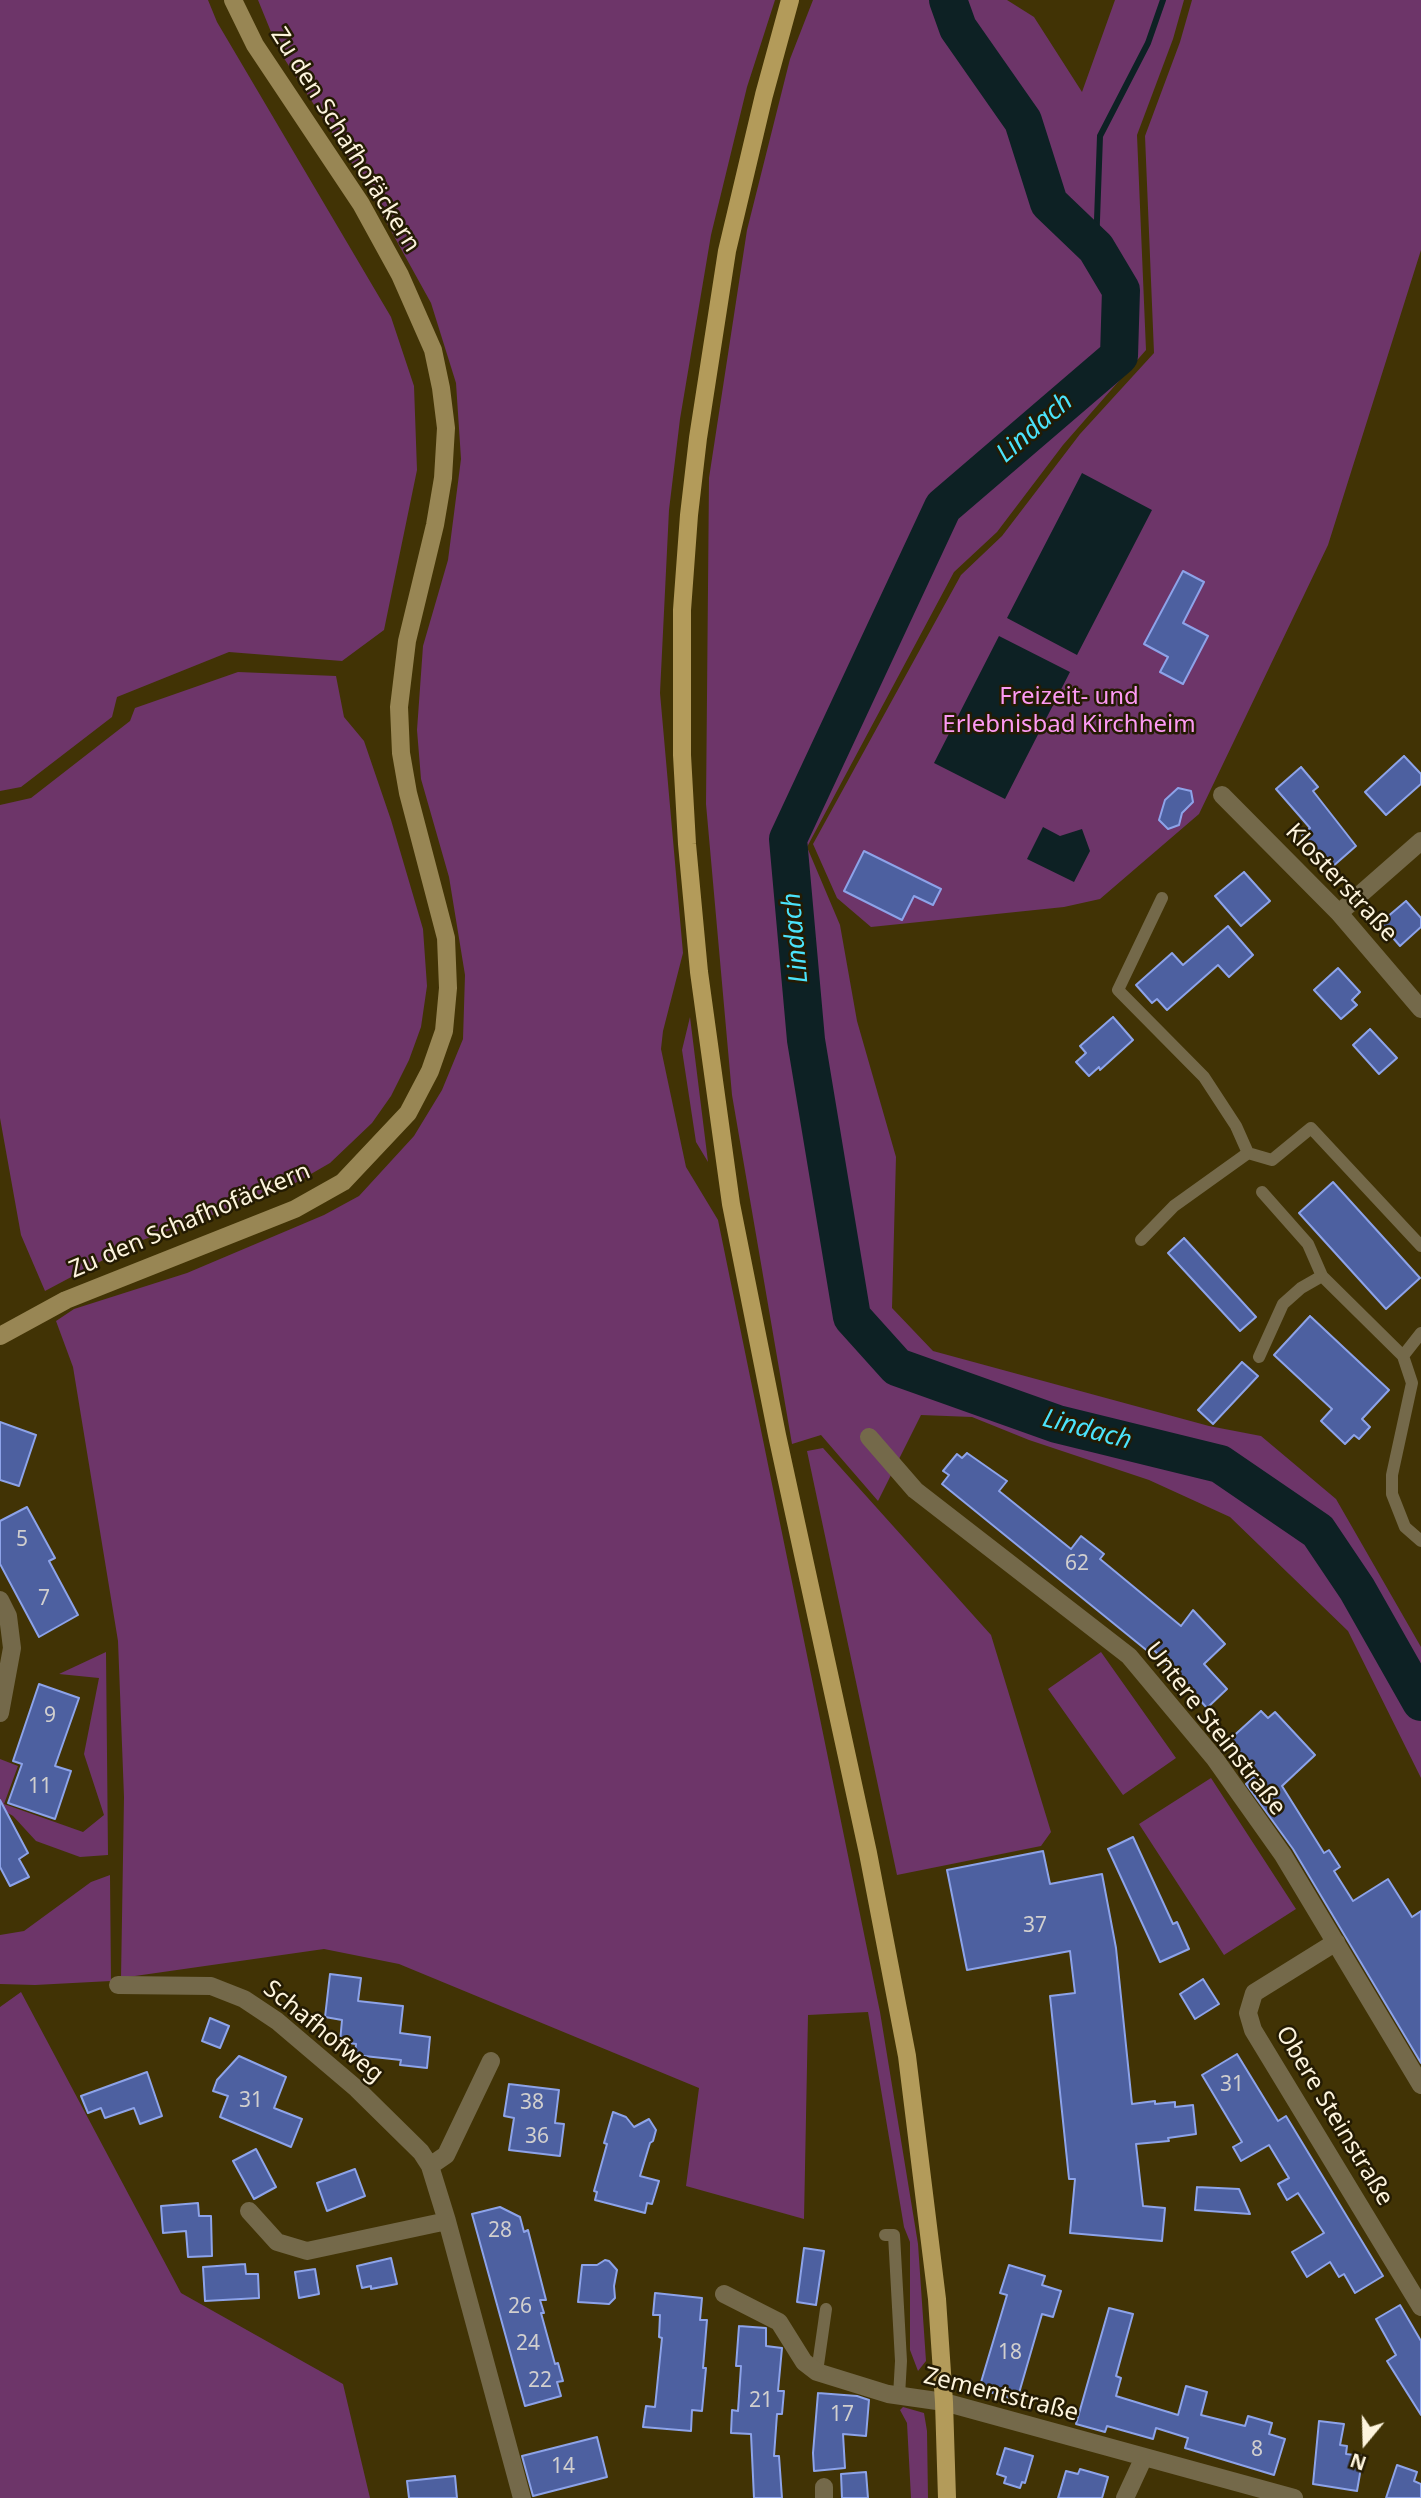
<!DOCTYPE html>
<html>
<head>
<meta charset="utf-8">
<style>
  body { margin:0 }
  #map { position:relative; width:1421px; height:2498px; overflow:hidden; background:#413305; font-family:"Noto Sans",sans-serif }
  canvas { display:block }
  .north { position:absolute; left:1330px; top:2407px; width:70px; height:70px; -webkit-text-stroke:5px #241b03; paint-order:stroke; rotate:199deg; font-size:19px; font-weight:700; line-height:28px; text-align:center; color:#fdf4dd }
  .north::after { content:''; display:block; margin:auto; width:24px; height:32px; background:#fdf4dd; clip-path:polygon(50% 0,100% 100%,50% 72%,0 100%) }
</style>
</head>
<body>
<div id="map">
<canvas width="1421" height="2498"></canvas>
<div class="north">N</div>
</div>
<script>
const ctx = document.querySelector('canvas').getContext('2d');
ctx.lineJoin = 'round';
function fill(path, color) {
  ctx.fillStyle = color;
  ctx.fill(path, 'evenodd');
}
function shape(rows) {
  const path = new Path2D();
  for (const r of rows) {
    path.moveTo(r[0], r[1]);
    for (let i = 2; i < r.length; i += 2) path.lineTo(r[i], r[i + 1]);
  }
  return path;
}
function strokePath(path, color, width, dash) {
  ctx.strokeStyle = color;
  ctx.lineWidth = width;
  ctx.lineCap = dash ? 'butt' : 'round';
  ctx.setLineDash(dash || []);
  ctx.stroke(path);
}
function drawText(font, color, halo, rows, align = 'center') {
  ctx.font = font + ' "Noto Sans",sans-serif';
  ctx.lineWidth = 5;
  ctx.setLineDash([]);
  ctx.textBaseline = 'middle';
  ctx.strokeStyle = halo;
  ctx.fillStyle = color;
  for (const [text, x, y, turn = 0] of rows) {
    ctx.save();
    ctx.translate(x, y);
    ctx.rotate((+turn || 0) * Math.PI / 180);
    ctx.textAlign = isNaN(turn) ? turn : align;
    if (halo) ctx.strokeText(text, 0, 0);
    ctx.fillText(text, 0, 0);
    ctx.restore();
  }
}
const green = shape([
  [0,0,208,0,217,22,391,317,414,386,417,470,384,630,342,661,229,652,117,697,112,717,21,787,0,791],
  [258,0,775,0,747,87,711,235,680,419,669,510,660,693,683,953,663,1031,661,1049,686,1167,718,1220,880,2012,918,2244,926,2361,918,2371,910,2350,910,2242,904,2227,868,2012,808,2015,804,2219,686,2186,699,2088,399,1964,324,1949,121,1978,124,1797,118,1641,73,1367,56,1321,74,1309,187,1273,324,1215,359,1196,414,1136,442,1090,463,1039,465,975,449,877,421,779,417,730,423,646,448,560,461,459,456,383,431,303,364,182,278,49],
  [813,0,1007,0,1034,17,1082,92,1115,0,1184,0,1173,39,1137,135,1146,350,1063,445,997,532,954,572,807,847,840,925,857,1021,896,1157,892,1308,933,1351,1209,1426,1261,1436,1336,1499,1421,1647,1421,1778,1348,1631,1230,1517,1149,1480,1029,1440,972,1417,921,1415,878,1501,821,1435,792,1444,732,1095,706,804,709,478,747,230,790,59],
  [1192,0,1421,0,1421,250,1328,545,1199,814,1100,899,1064,907,871,927,837,898,813,844,961,575,1002,536,1080,434,1154,353,1145,136,1180,42],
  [238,672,336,676,344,717,364,741,391,820,423,929,427,986,421,1027,409,1060,391,1096,372,1123,330,1163,285,1189,137,1242,45,1291,21,1235,0,1118,0,805,31,798,130,721,135,708],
  [690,1017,708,1162,696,1142,682,1050],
  [823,1448,991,1635,1051,1832,1041,1846,897,1875,807,1451],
  [106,1652,108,1855,80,1857,36,1841,13,1816,0,1808,0,1759,18,1766,4,1804,83,1832,104,1815,84,1754,99,1678,59,1674],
  [1101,1652,1176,1758,1123,1795,1048,1689],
  [1211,1778,1296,1909,1224,1955,1139,1824],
  [110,1875,111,1981,35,1985,0,1984,0,1935,24,1931,91,1882],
  [21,1992,181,2293,343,2384,370,2498,0,2498,0,2007],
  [903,2407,924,2413,927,2431,928,2498,911,2498,907,2423,900,2410]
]);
const water = shape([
  [1082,473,1152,510,1077,655,1007,618],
  [999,636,1070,672,1005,799,934,763],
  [1043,827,1060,836,1082,829,1090,851,1074,882,1027,859]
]);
const stream = shape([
  [1096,248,1100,136,1148,43,1163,0]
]);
const river = shape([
  [948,0,958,28,1023,121,1049,203,1096,248,1121,290,1119,356,943,507,788,839,806,1040,852,1317,897,1367,1057,1424,1220,1464,1318,1531,1357,1589,1421,1702]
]);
const building = shape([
  [1183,571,1204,582,1183,623,1208,636,1183,684,1160,672,1168,657,1144,644,1183,571],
  [1404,756,1421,774,1421,784,1386,815,1365,792,1404,756],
  [1301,767,1318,787,1313,791,1356,846,1331,868,1302,836,1310,828,1276,789,1301,767],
  [1178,788,1191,791,1193,802,1182,813,1179,825,1168,829,1159,820,1165,800,1178,788],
  [864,851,941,889,933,905,914,896,902,920,844,891,864,851],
  [1244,872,1270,901,1241,926,1215,896,1244,872],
  [1406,901,1421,918,1421,927,1400,946,1380,923,1406,901],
  [1228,926,1253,955,1229,977,1218,965,1167,1010,1157,999,1152,1003,1136,985,1172,953,1183,965,1228,926],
  [1338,968,1360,992,1352,1000,1357,1005,1341,1019,1314,990,1338,968],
  [1113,1017,1133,1040,1100,1070,1099,1067,1089,1076,1076,1062,1086,1053,1080,1046,1113,1017],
  [1370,1029,1397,1058,1379,1074,1353,1045,1370,1029],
  [1333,1182,1420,1278,1386,1309,1299,1213,1333,1182],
  [1184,1238,1256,1317,1240,1331,1168,1253,1184,1238],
  [1310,1316,1389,1390,1362,1419,1370,1427,1359,1439,1354,1435,1345,1444,1321,1421,1332,1409,1274,1355,1310,1316],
  [1242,1362,1258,1376,1213,1424,1198,1410,1242,1362],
  [0,1422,36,1435,19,1486,0,1480,0,1422],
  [967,1453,1007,1481,999,1491,1071,1549,1081,1536,1104,1554,1100,1559,1181,1626,1193,1610,1225,1644,1204,1664,1227,1689,1207,1708,1153,1649,1150,1653,942,1484,949,1475,943,1471,957,1454,962,1458,967,1453],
  [27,1507,55,1558,49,1561,78,1615,39,1637,0,1564,0,1521,27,1507],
  [39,1684,79,1698,55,1766,71,1771,55,1819,8,1803,22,1764,13,1761,39,1684],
  [1261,1711,1268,1718,1275,1712,1315,1755,1282,1786,1324,1853,1329,1850,1340,1867,1334,1871,1353,1901,1388,1879,1412,1917,1421,1911,1421,2063,1293,1849,1246,1784,1257,1774,1228,1741,1261,1711],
  [0,1800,28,1853,19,1859,29,1877,10,1886,0,1867,0,1800],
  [1133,1837,1173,1924,1177,1922,1189,1949,1160,1962,1108,1849,1133,1837],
  [1043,1851,1050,1884,1102,1874,1116,1948,1132,2104,1155,2101,1155,2104,1175,2102,1175,2107,1193,2105,1196,2134,1168,2138,1169,2141,1136,2144,1143,2206,1165,2208,1162,2241,1070,2233,1075,2179,1069,2179,1050,1996,1075,1993,1070,1951,967,1970,947,1870,1043,1851],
  [330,1974,361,1978,358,2001,403,2006,400,2033,430,2037,427,2068,400,2065,401,2060,355,2055,356,2044,340,2042,342,2020,325,2017,330,1974],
  [1203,1979,1219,2004,1195,2019,1180,1994,1203,1979],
  [210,2018,229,2026,220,2048,202,2041,210,2018],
  [1237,2054,1278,2121,1286,2116,1383,2276,1355,2293,1344,2274,1339,2277,1330,2262,1307,2277,1292,2252,1324,2233,1298,2193,1287,2200,1278,2184,1289,2178,1269,2145,1241,2161,1233,2147,1242,2142,1202,2075,1237,2054],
  [239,2056,286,2077,274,2108,302,2119,291,2147,220,2117,228,2096,213,2091,217,2080,239,2056],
  [147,2072,162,2116,140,2124,134,2108,105,2118,101,2108,88,2113,81,2096,147,2072],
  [509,2084,559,2090,555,2123,564,2124,560,2156,509,2150,514,2118,504,2116,509,2084],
  [613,2112,626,2117,634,2127,649,2119,656,2130,653,2141,650,2143,640,2176,659,2181,652,2204,647,2203,645,2213,595,2200,597,2192,594,2191,607,2144,604,2143,613,2112],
  [256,2149,276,2187,254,2199,233,2161,256,2149],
  [355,2169,365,2196,327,2211,317,2183,355,2169],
  [1197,2187,1239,2189,1250,2214,1195,2210,1197,2187],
  [198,2203,199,2216,211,2216,212,2256,188,2257,186,2231,163,2233,161,2206,198,2203],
  [500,2207,520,2217,524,2232,528,2230,546,2300,540,2300,544,2313,541,2313,555,2364,558,2363,563,2381,557,2382,561,2396,525,2406,472,2214,500,2207],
  [804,2248,824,2251,816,2305,797,2302,804,2248],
  [391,2258,397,2284,371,2289,371,2286,362,2288,357,2266,391,2258],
  [605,2260,609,2261,617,2270,614,2286,615,2298,609,2304,578,2302,582,2265,597,2265,605,2260],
  [245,2264,246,2274,258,2274,259,2298,205,2301,203,2267,245,2264],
  [1009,2265,1045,2276,1042,2285,1061,2291,1053,2317,1042,2314,1017,2400,979,2389,1007,2295,1000,2293,1009,2265],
  [315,2269,319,2294,299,2298,295,2272,315,2269],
  [655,2293,702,2298,700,2320,707,2320,703,2368,706,2368,702,2411,692,2410,691,2431,643,2427,646,2406,655,2407,662,2338,659,2337,660,2315,653,2315,655,2293],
  [1400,2305,1421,2341,1421,2415,1387,2361,1396,2355,1376,2319,1400,2305],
  [1109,2308,1133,2314,1116,2376,1121,2378,1116,2396,1178,2415,1186,2386,1207,2392,1201,2415,1245,2426,1248,2416,1272,2423,1269,2434,1285,2439,1274,2475,1185,2448,1188,2438,1156,2428,1153,2439,1107,2426,1105,2432,1076,2424,1109,2308],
  [739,2326,766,2328,766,2346,782,2348,778,2391,784,2391,782,2414,777,2414,774,2456,779,2456,782,2498,754,2498,751,2434,731,2433,732,2410,738,2411,741,2366,736,2366,739,2326],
  [818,2393,857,2396,869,2400,866,2436,843,2434,845,2468,814,2471,813,2453,818,2393],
  [1319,2421,1344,2424,1340,2445,1347,2446,1346,2454,1363,2456,1357,2491,1313,2484,1319,2421],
  [597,2437,607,2477,533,2496,522,2456,597,2437],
  [1005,2448,1033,2456,1025,2483,1022,2482,1020,2488,1004,2483,1006,2477,997,2474,1005,2448],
  [1397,2465,1417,2472,1414,2481,1421,2484,1421,2498,1386,2498,1397,2465],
  [1080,2469,1108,2477,1102,2498,1058,2498,1066,2471,1078,2474,1080,2469],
  [866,2472,868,2498,842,2498,841,2474,866,2472],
  [455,2476,457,2498,409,2498,407,2481,455,2476]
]);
const lane = shape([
  [1162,898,1118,990,1204,1077,1236,1126,1248,1153,1272,1160,1311,1128,1421,1246],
  [1262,1192,1308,1244,1322,1276,1403,1356,1412,1383,1392,1475,1392,1494,1405,1527,1421,1541],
  [1141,1240,1174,1206,1248,1153],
  [1403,1356,1421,1333],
  [1259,1357,1283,1304,1301,1288,1322,1276],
  [885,2235,894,2235,901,2361,899,2396],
  [817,2372,826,2309]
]);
const street = shape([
  [1222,795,1339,913,1421,1009],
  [1339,913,1421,841],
  [869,1437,915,1490,1129,1656,1215,1759,1283,1855,1421,2085],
  [0,1600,8,1616,12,1648,0,1713],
  [1336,1942,1254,1993,1248,2013,1253,2030,1421,2307],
  [118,1985,211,1986,244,1999,277,2021,357,2089,421,2152,430,2166,447,2221,522,2498],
  [430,2166,446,2155,491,2061],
  [249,2211,277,2242,307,2251,447,2221],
  [724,2294,779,2322,804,2362,817,2372,888,2394,944,2402,1294,2498],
  [824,2487,824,2498],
  [1125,2498,1144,2457]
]);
const secondary = shape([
  [0,1336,66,1300,295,1209,343,1182,408,1113,430,1071,444,1031,448,988,446,938,408,793,401,753,399,707,407,641,435,525,443,478,446,428,441,388,433,350,400,275,361,204,255,45,233,0]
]);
const primary = shape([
  [790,0,764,95,727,251,698,438,689,515,682,610,682,755,687,844,699,972,731,1204,777,1435,868,1853,907,2056,937,2299,944,2402,947,2498]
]);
const numberNames = [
  ["5",22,1540],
  ["62",1077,1564],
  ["7",44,1599],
  ["9",50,1716],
  ["11",40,1787],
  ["37",1035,1926],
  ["31",1232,2085],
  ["31",251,2101],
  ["38",532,2103],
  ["36",537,2137],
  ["28",500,2231],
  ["26",520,2307],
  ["24",528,2344],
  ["18",1010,2353],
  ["22",540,2381],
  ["21",761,2401],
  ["17",842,2415],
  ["8",1257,2450],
  ["14",563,2467]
];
const streetNames = [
  ["Zu den Schafhofäckern",345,140,58],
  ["Klosterstraße",1341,883,47],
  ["Zu den Schafhofäckern",190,1221,-23],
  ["Untere Steinstraße",1215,1729,52],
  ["Schafhofweg",323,2032,39],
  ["Obere Steinstraße",1334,2116,59],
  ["Zementstraße",1001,2395,14]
];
const parkNames = [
  ["Freizeit- und",1069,697],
  ["Erlebnisbad Kirchheim",1069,725]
];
const waterNames = [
  ["Lindach",1035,428,-41],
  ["Lindach",796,938,-95],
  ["Lindach",1087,1430,15]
];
fill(green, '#6d3569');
fill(water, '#0d2124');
strokePath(stream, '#0d2124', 6);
strokePath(river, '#0d2124', 38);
fill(building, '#4d60a0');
strokePath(building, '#8da3e9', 2);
strokePath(lane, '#74694a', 12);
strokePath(street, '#74694a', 18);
strokePath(secondary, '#988654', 18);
strokePath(primary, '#b39b5a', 18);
drawText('21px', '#d1cfce', null, numberNames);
drawText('24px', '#fdf4dd', '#241b03', streetNames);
drawText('24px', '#fd9af3', '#241b03', parkNames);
drawText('italic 26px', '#4be3fb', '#241b03', waterNames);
</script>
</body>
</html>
